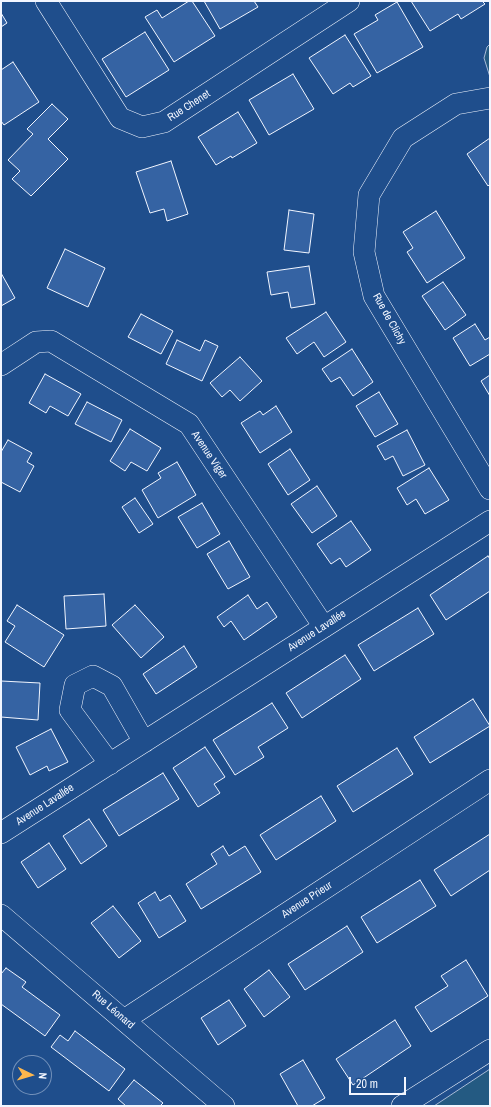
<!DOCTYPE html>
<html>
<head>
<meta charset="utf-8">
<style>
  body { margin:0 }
  #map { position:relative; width:491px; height:1107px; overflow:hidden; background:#1f4e8c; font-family:"Archivo Narrow",sans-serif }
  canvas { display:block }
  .frame { position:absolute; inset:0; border:2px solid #f2f6ff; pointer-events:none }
  .north { position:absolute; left:12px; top:1055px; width:40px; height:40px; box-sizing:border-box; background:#1f4e8c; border:1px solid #7391ba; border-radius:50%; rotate:95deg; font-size:11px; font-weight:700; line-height:16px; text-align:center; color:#f2f6ff }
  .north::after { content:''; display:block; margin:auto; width:14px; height:18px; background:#ffb74d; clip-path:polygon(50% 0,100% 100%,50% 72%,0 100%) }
  .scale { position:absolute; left:349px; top:1077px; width:57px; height:18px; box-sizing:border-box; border:2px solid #f2f6ff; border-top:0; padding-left:5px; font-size:12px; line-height:14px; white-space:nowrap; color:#f2f6ff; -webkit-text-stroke:3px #1f4e8c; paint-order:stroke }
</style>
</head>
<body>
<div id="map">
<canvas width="491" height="1107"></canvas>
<div class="frame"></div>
<div class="north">N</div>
<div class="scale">20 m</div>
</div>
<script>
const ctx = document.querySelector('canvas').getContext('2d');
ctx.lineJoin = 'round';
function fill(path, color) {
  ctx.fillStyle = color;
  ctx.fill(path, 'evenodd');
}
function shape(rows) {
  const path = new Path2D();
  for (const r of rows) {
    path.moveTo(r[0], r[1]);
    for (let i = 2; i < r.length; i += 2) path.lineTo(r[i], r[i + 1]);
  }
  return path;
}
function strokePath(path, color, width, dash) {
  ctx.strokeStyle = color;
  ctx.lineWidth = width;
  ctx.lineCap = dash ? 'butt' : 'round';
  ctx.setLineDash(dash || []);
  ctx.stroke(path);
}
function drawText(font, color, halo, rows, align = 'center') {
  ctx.font = font + ' "Archivo Narrow",sans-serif';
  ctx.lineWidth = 3;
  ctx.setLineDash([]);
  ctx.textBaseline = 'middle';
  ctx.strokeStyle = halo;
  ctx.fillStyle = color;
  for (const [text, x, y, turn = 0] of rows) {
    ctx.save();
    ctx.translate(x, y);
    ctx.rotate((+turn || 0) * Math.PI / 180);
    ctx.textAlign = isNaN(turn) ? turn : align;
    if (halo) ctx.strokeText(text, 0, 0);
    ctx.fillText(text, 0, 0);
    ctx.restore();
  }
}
const green = shape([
  [490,44,490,77,484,58,487,47,490,44],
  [490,1069,490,1106,434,1106,490,1069]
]);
const building = shape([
  [189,1,192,1,215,36,174,62,145,17,157,10,162,18,189,1],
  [204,1,254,1,258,7,220,29,204,1],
  [411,1,482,1,485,4,461,19,458,14,430,31,411,1],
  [397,2,423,47,377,73,354,34,378,20,375,15,397,2],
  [1,13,7,23,1,27,1,13],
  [145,32,169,70,126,97,102,59,145,32],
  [345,35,371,76,353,87,350,83,333,94,309,58,345,35],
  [13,62,39,102,4,125,1,121,1,70,13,62],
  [293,74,314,109,269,135,249,100,293,74],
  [52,104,68,119,48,139,68,159,31,196,12,179,20,171,8,160,33,134,27,129,52,104],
  [238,112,257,143,232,158,231,156,216,165,198,137,238,112],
  [490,138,490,184,488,186,467,154,490,138],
  [171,161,188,214,167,221,164,209,150,213,136,172,171,161],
  [289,210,314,214,309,253,284,250,289,210],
  [436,211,465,258,427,283,407,252,413,248,403,232,436,211],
  [65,249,105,268,88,307,47,288,65,249],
  [309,266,315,304,291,308,288,292,271,295,267,272,309,266],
  [1,273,15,298,1,306,1,273],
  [443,282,466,315,445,330,422,296,443,282],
  [326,312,346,342,324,357,314,342,297,354,286,338,326,312],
  [141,314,173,331,161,354,128,337,141,314],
  [475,324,485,340,490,337,490,354,470,366,453,338,475,324],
  [177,340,200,351,205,340,218,346,202,381,166,364,177,340],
  [352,349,373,382,353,396,340,377,331,382,322,369,352,349],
  [240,357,262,381,240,401,230,390,222,397,210,383,240,357],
  [45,374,81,394,68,416,50,406,46,413,29,403,45,374],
  [490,375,490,396,481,381,490,375],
  [379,392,398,424,375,437,356,406,379,392],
  [87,402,122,420,111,442,75,424,87,402],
  [276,406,292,432,260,453,241,423,260,411,263,415,276,406],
  [130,429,161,448,147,471,131,462,125,471,110,461,130,429],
  [407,430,425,465,403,476,393,456,385,460,377,446,407,430],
  [8,440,32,453,27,462,34,466,20,492,1,482,1,452,8,440],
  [290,449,310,480,288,495,268,464,290,449],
  [177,462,196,495,158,518,142,490,161,478,158,473,177,462],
  [429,468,449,500,425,514,416,499,407,505,397,488,429,468],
  [317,486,337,516,312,533,291,504,317,486],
  [135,498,153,524,139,533,122,507,135,498],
  [202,503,220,534,197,548,178,517,202,503],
  [351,521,371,550,346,567,340,558,331,564,317,544,351,521],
  [229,541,250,577,228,589,207,554,229,541],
  [488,556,490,559,490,591,446,620,430,595,488,556],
  [104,594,106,626,66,629,64,596,104,594],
  [248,595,257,609,267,602,277,617,244,640,231,621,224,627,217,617,248,595],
  [17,605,64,635,44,667,5,642,15,626,7,621,17,605],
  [135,605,164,637,141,658,112,625,135,605],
  [418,608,434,634,374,671,358,645,418,608],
  [184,646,197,667,156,694,143,674,184,646],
  [345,655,361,679,302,718,286,693,345,655],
  [1,681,40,683,38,720,1,717,1,681],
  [473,699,490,726,430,763,414,737,473,699],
  [272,703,288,728,258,747,264,757,235,775,213,740,272,703],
  [51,729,68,762,49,771,47,766,30,775,16,747,51,729],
  [205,747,225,777,214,784,220,793,198,807,173,768,205,747],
  [397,748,413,774,353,812,337,786,397,748],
  [163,773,179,799,119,836,103,810,163,773],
  [321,796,336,821,276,860,260,835,321,796],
  [89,819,107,846,81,864,63,836,89,819],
  [490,834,490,870,451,896,434,870,490,834],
  [49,843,66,869,38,888,21,862,49,843],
  [223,846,229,856,245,846,261,872,201,909,186,884,217,864,211,854,223,846],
  [420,880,436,906,377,943,361,917,420,880],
  [155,892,160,901,170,895,186,921,159,938,138,903,155,892],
  [113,906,141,941,119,958,91,923,113,906],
  [347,926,363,952,305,990,288,964,347,926],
  [466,960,488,996,431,1032,415,1007,448,986,441,976,466,960],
  [6,968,26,982,22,987,60,1015,45,1036,1,1004,1,974,6,968],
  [269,970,290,997,264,1017,244,989,269,970],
  [229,1000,246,1026,218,1045,201,1018,229,1000],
  [395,1020,411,1046,353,1085,336,1059,395,1020],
  [75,1031,125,1069,109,1091,51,1047,60,1035,68,1041,75,1031],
  [303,1060,325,1098,312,1106,298,1106,280,1074,303,1060],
  [134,1080,163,1103,160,1106,126,1106,118,1099,134,1080]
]);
const minor = shape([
  [46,1,120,118,142,127,164,122,349,1],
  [490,98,456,104,403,138,369,195,364,252,374,296,490,489],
  [1,365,36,342,51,341,189,424,324,627],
  [110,764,70,710,75,685,93,676,112,686,144,742],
  [1,833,490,521],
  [1,915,224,1106],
  [124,1020,490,780],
  [402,1106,490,1050]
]);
const streetNames = [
  ["Rue Chenet",189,106,-33],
  ["Rue de Clichy",389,319,61],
  ["Avenue Viger",209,455,56],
  ["Avenue Lavallée",317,631,-33],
  ["Avenue Lavallée",45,805,-33],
  ["Avenue Prieur",307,900,-33],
  ["Rue Léonard",113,1010,41]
];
fill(green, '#245a82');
strokePath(green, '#a8bbd7', 1);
fill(building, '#3563a3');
strokePath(building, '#f2f6ff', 1);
strokePath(minor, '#f2f6ff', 22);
strokePath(minor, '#1f4e8c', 21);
drawText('11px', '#f2f6ff', '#1f4e8c', streetNames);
</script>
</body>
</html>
